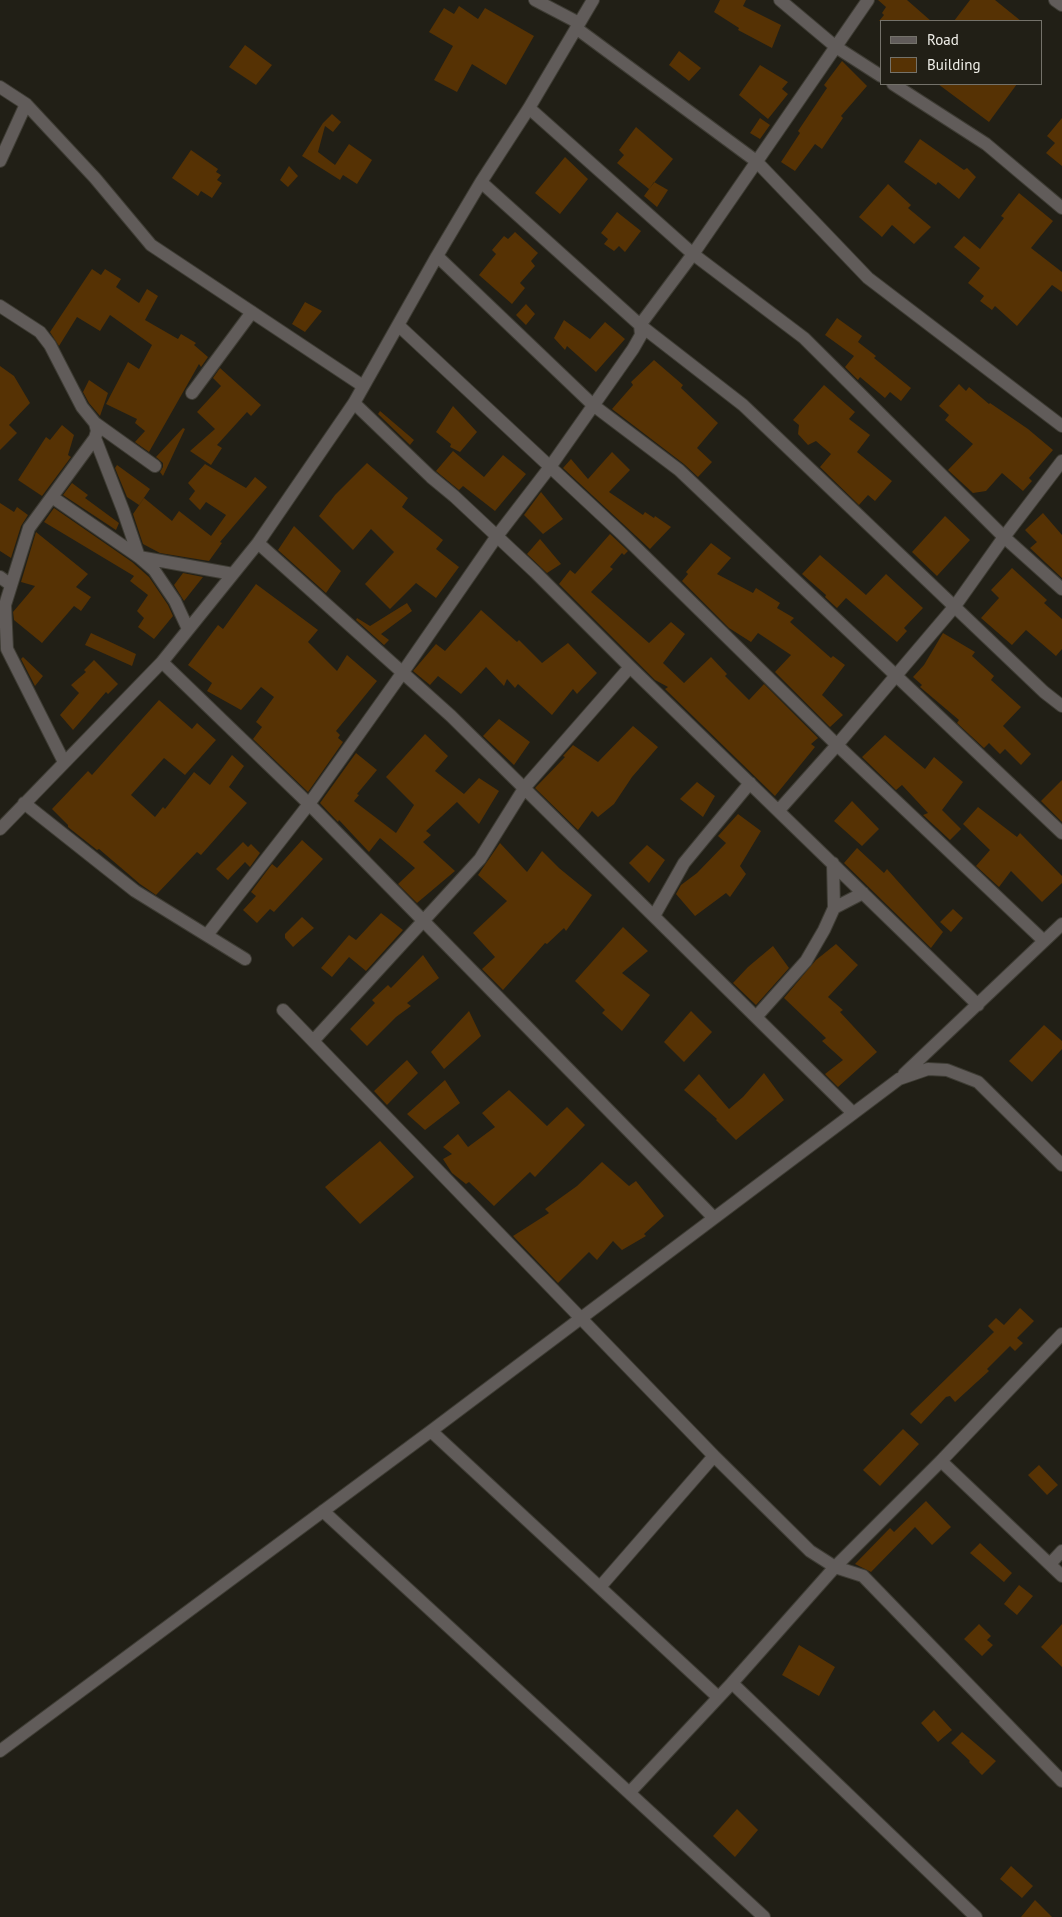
<!DOCTYPE html>
<html>
<head>
<meta charset="utf-8">
<style>
  body { margin:0 }
  #map { position:relative; width:1062px; height:1917px; overflow:hidden; background:#211f16; font-family:"PT Sans",sans-serif }
  canvas { display:block }
  .legend { position:absolute; left:880px; top:20px; width:162px; height:65px; box-sizing:border-box; background:#211f16; border:1px solid #74726a; margin:0; padding:6px 9px; list-style:none; font-size:15px; color:#f0efe9 }
  .legend li { display:flex; align-items:center; gap:10px; height:25px }
  .legend b { width:25px; border:1px solid #74726a }
</style>
</head>
<body>
<div id="map">
<canvas width="1062" height="1917"></canvas>
<ul class="legend">
<li><b style="height:6px;background:#615c5a"></b>Road</li>
<li><b style="height:14px;background:#563204"></b>Building</li>
</ul>
</div>
<script>
const ctx = document.querySelector('canvas').getContext('2d');
ctx.lineJoin = 'round';
function fill(path, color) {
  ctx.fillStyle = color;
  ctx.fill(path, 'evenodd');
}
function shape(rows) {
  const path = new Path2D();
  for (const r of rows) {
    path.moveTo(r[0], r[1]);
    for (let i = 2; i < r.length; i += 2) path.lineTo(r[i], r[i + 1]);
  }
  return path;
}
function strokePath(path, color, width, dash) {
  ctx.strokeStyle = color;
  ctx.lineWidth = width;
  ctx.lineCap = dash ? 'butt' : 'round';
  ctx.setLineDash(dash || []);
  ctx.stroke(path);
}
const building = shape([
  [720,0,746,0,743,6,781,25,772,48,738,30,739,28,714,12],
  [878,0,907,0,931,21,879,21,884,15,882,13,886,7],
  [970,0,995,0,1021,21,954,21],
  [459,6,478,19,485,8,534,36,506,85,472,64,457,92,434,80,453,46,429,32,444,8,454,14],
  [245,45,272,65,256,85,229,67],
  [679,51,701,68,689,81,669,65],
  [842,61,867,86,841,116,843,118,822,149,815,144,795,171,781,162,800,133,798,131,827,88,824,85],
  [760,65,788,82,782,89,788,94,768,119,739,95],
  [938,84,1017,84,989,122],
  [332,114,341,122,333,132,325,126,318,152,335,165,349,144,372,160,357,184,343,175,340,180,302,156,323,123],
  [760,118,770,125,760,139,750,133],
  [1062,118,1062,166,1046,153,1055,143,1047,136],
  [636,127,673,159,649,189,617,163,624,155,619,150],
  [920,139,964,170,967,168,976,177,959,199,938,182,936,185,904,162],
  [191,150,218,169,216,172,221,175,217,180,222,183,212,198,201,191,198,196,172,178],
  [565,157,588,179,560,214,535,193],
  [289,166,298,176,288,187,280,180],
  [654,182,668,190,657,207,644,196],
  [888,184,911,205,908,208,931,227,914,244,892,225,882,237,859,217],
  [1019,193,1053,221,1031,248,1062,272,1062,292,1052,285,1017,326,995,306,992,310,980,301,984,296,968,283,980,268,954,247,964,236,980,249,1004,218,1001,216],
  [617,212,641,231,625,252,619,246,614,251,604,244,608,239,601,233],
  [515,232,538,253,531,261,535,266,520,283,525,288,512,304,479,275,496,254,492,250,504,236,508,239],
  [92,269,101,275,105,269,121,279,116,287,139,303,147,289,158,296,145,320,178,339,181,334,196,343,194,345,208,357,201,367,199,364,149,452,135,442,145,431,135,423,137,419,106,404,128,362,139,369,152,345,110,315,100,331,77,317,59,346,50,332],
  [305,302,322,311,305,332,292,324],
  [526,304,535,314,526,325,516,315],
  [837,318,862,336,858,342,876,356,874,358,911,388,901,401,890,392,885,398,860,377,858,380,845,367,854,356,825,335],
  [564,320,590,339,605,322,625,339,596,372,567,346,565,350,554,338],
  [654,360,683,385,681,388,718,423,697,448,712,462,698,477,684,464,612,409,633,385,631,382],
  [0,366,14,376,30,403,9,425,17,433,0,450],
  [220,368,261,405,251,416,247,412,217,445,222,448,211,465,190,451,215,429,197,412,221,386,213,378],
  [89,380,108,393,100,416,89,403,83,392],
  [959,384,966,391,969,387,989,404,990,403,1028,429,1053,450,1029,478,1032,481,1023,491,1002,473,986,491,973,493,948,470,973,444,945,420,949,415,939,406],
  [824,385,855,412,849,419,870,435,857,452,892,481,875,501,868,495,859,505,820,467,831,454,816,441,808,445,798,434,799,425,793,420],
  [453,406,477,432,460,452,450,447,451,444,436,432],
  [380,411,414,440,410,445,378,414],
  [62,425,74,435,68,455,71,457,42,496,18,480,46,437,50,440],
  [183,428,185,429,163,476,160,472,163,467,163,463,156,457],
  [453,451,484,477,503,455,526,474,495,511,463,486,459,490,436,471],
  [612,452,630,470,609,492,643,515,645,512,654,518,655,516,671,527,650,549,563,468,571,459,588,479],
  [367,463,408,498,402,507,443,540,436,549,459,567,436,598,416,583,390,609,365,584,394,552,371,529,353,550,319,516,335,495],
  [205,464,246,488,255,477,267,487,220,542,222,543,209,561,160,553,143,544,133,514,144,498,172,521,179,511,211,536,226,515,206,502,200,510,189,499,195,491,188,483],
  [117,465,150,489,139,505,127,497,115,468],
  [72,483,88,495,85,498,119,523,116,530,63,495],
  [541,492,563,519,543,534,524,515],
  [0,503,14,512,17,507,28,515,21,526,11,558,0,551],
  [54,508,132,562,149,577,168,605,173,616,154,639,138,627,144,618,137,611,148,595,130,581,134,576,44,522],
  [1043,513,1062,535,1062,578,1030,548,1037,542,1025,530],
  [945,516,970,540,937,576,912,552],
  [294,526,341,571,326,593,278,550],
  [36,532,88,574,76,587,91,597,81,611,74,606,42,643,14,620,13,612,35,586,21,582],
  [610,534,628,551,624,555,622,553,610,567,613,569,591,592,649,643,671,622,685,634,663,663,684,683,711,657,727,674,725,676,749,700,764,684,818,738,811,744,815,747,775,796,665,689,668,687,655,680,559,584,570,570,575,574],
  [540,539,561,564,547,573,527,554],
  [711,543,731,558,717,574,753,593,756,588,780,603,777,608,794,618,790,622,831,658,833,656,845,665,822,695,843,715,830,727,775,672,791,655,758,633,751,642,729,628,682,581,688,574,686,572],
  [820,555,866,595,886,574,923,608,904,628,907,631,897,642,846,598,837,608,825,597,826,595,802,574],
  [1012,568,1047,600,1044,603,1062,619,1062,649,1056,656,1026,630,1012,645,981,618,999,598,991,590],
  [183,573,203,577,184,601,174,585],
  [256,584,318,630,308,642,337,671,347,655,377,681,336,731,340,735,338,738,343,742,308,792,253,739,262,727,256,722,274,697,261,687,241,710,207,691,212,683,188,665,218,625,223,629],
  [407,603,412,611,381,634,389,640,384,645,356,620,357,618,370,626],
  [481,610,517,642,519,640,542,663,568,643,597,673,577,694,573,689,552,715,518,684,515,688,507,679,504,686,486,667,461,694,438,676,430,685,413,671,436,644,445,651],
  [91,633,136,654,132,666,85,645],
  [943,633,975,652,972,656,994,676,991,680,1021,707,1003,726,1031,754,1021,765,1005,749,1000,754,989,743,984,748,957,723,959,720,920,687,922,685,913,677,924,665],
  [23,657,43,676,35,686,21,659],
  [94,660,118,684,108,694,106,692,73,730,60,715,79,693,71,685,86,672,84,670],
  [159,700,192,729,197,723,216,740,185,775,164,758,131,795,155,817,163,807,165,809,194,772,210,785,232,755,244,766,229,787,247,803,201,855,197,852,156,895,140,884,99,849,97,850,68,827,68,825,52,809,88,771,92,775],
  [499,719,530,742,514,765,483,736],
  [633,726,658,747,632,777,614,804,598,817,592,811,578,830,535,788,565,757,563,756,573,745,598,762],
  [425,734,448,756,435,771,464,794,479,778,499,791,479,824,457,802,426,831,431,835,423,842,455,871,417,903,398,884,415,868,380,838,369,852,339,820,338,822,320,803,356,753,377,770,357,794,359,795,354,801,396,833,414,805,386,777],
  [885,735,925,769,934,757,963,782,942,810,961,829,950,840,923,815,928,813,902,785,896,790,862,757],
  [1062,780,1062,822,1041,801],
  [697,782,715,796,703,817,680,799],
  [852,801,879,829,862,846,834,821],
  [978,807,1017,837,1020,833,1062,876,1062,883,1042,902,1011,871,999,887,976,866,990,850,963,824],
  [738,814,761,831,740,866,746,874,730,897,726,893,695,916,676,894,681,885,697,873,726,843,718,836],
  [302,840,323,859,274,912,270,909,257,923,243,910,256,896,251,892,272,864,277,868],
  [243,842,248,847,251,844,260,853,250,867,245,862,228,880,216,869],
  [500,843,527,872,542,851,559,868,592,895,566,931,564,928,547,944,545,943,503,990,482,969,495,957,473,933,507,901,478,875],
  [647,845,665,860,649,883,629,863],
  [857,848,884,873,887,869,943,932,931,948,844,863],
  [953,909,963,918,951,932,940,922],
  [381,913,403,930,366,971,349,957,332,977,321,968,349,935,356,940],
  [302,917,314,928,293,947,285,938,285,934],
  [623,927,648,951,622,973,650,995,622,1031,602,1013,605,1010,575,981],
  [836,944,858,965,828,997,843,1010,840,1012,877,1052,838,1087,825,1074,843,1060,822,1041,826,1038,784,998,816,960],
  [773,946,789,968,756,1005,733,983,748,967],
  [423,955,439,978,407,1003,411,1006,396,1017,367,1046,350,1029,375,1003,372,1000,388,985,391,988],
  [469,1011,481,1036,444,1069,431,1052],
  [691,1011,712,1032,684,1062,664,1042],
  [1044,1025,1062,1041,1062,1049,1032,1082,1009,1061],
  [407,1060,418,1073,387,1105,374,1091],
  [764,1073,784,1100,736,1140,716,1120,717,1119,684,1090,699,1074,729,1109,743,1097],
  [445,1080,460,1103,425,1130,407,1114],
  [509,1090,547,1126,567,1107,585,1125,535,1177,530,1172,494,1206,469,1182,466,1184,452,1173,443,1159,452,1154,443,1147,458,1134,468,1147,495,1127,482,1113],
  [380,1141,414,1177,360,1224,325,1187],
  [602,1162,629,1186,636,1181,664,1216,644,1234,646,1236,622,1250,613,1241,597,1260,589,1252,558,1283,513,1236,549,1213,545,1209,577,1186],
  [1020,1308,1034,1321,1017,1338,1023,1343,1015,1351,1010,1346,987,1369,989,1371,955,1402,950,1396,946,1397,921,1424,910,1414,994,1332,988,1326,996,1318,1004,1325],
  [903,1429,919,1444,880,1486,863,1470],
  [1039,1465,1058,1485,1047,1495,1028,1475],
  [926,1501,951,1527,932,1545,915,1527,871,1572,855,1564,890,1528,894,1532],
  [980,1543,1012,1573,1004,1582,970,1553],
  [1019,1585,1033,1596,1017,1615,1004,1604],
  [979,1624,991,1636,987,1640,993,1645,982,1656,964,1639],
  [1062,1624,1062,1667,1041,1647],
  [799,1645,835,1667,819,1696,782,1675],
  [934,1710,952,1730,938,1742,921,1723],
  [962,1732,996,1761,982,1775,969,1762,970,1761,951,1743],
  [737,1809,758,1830,735,1857,713,1836],
  [1011,1866,1033,1886,1022,1898,1000,1879],
  [1035,1900,1052,1917,1021,1917]
]);
const street = shape([
  [535,0,579,23],
  [780,0,836,47,881,76],
  [1055,0,1062,5],
  [576,28,756,161,868,278,1062,426],
  [893,84,986,144,1062,208],
  [0,87,26,104,95,178,151,245,363,386],
  [529,108,693,254,804,338,1004,537,1062,589],
  [0,161,26,104],
  [481,182,640,325,743,405,1044,692,1062,706],
  [437,256,593,405,679,470,1062,833],
  [0,306,40,332,50,345,82,407,95,423,97,431,95,438,29,528,5,605,7,649,64,762],
  [398,325,621,533,837,745,1044,941],
  [192,393,252,312],
  [354,403,431,477,454,496,535,572,630,667,978,1005],
  [95,423,155,466],
  [95,438,123,510,139,557,233,574],
  [52,497,139,557,154,570,175,601,188,629],
  [258,543,451,716,853,1113],
  [0,577,11,585],
  [162,662,309,804,714,1218],
  [24,803,135,891,245,959],
  [779,810,837,745,955,606,1004,537,1062,461],
  [0,829,162,662,258,543,354,403,437,256,481,182,529,108,593,0],
  [834,908,863,893],
  [654,916,684,863,750,783],
  [207,935,309,804,403,672,497,536,550,467,633,349,641,335,640,325,693,254,868,0],
  [283,1010,714,1456,810,1551,835,1567,863,1576,1062,1781],
  [756,1017,806,961,824,930,834,908,833,863],
  [313,1041,480,859,525,787,630,667],
  [904,1074,1062,924],
  [431,1431,718,1697],
  [941,1461,1062,1576],
  [323,1511,764,1917],
  [1050,1564,1062,1551],
  [600,1587,714,1456],
  [732,1683,976,1917],
  [0,1751,431,1431,899,1079,928,1069,947,1070,978,1082,1062,1165],
  [630,1792,732,1683,835,1567,941,1461,1062,1334]
]);
fill(building, '#563204');
strokePath(street, '#3e3c34', 14);
strokePath(street, '#615c5a', 12);
</script>
</body>
</html>
